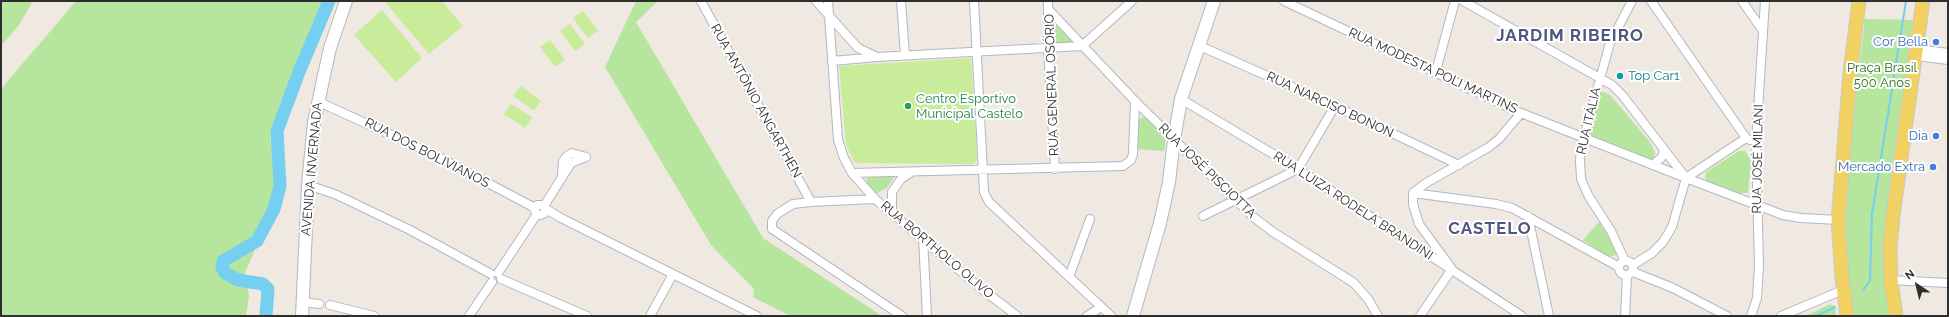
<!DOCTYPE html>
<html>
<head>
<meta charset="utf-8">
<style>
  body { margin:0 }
  #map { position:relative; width:1949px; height:317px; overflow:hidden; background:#efe9e1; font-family:Raleway,sans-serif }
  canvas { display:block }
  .frame { position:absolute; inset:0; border:2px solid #2e2e2e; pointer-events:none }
  .north { position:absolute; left:1897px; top:265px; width:40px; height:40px; -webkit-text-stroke:3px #fff; paint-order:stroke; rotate:325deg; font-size:11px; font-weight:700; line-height:16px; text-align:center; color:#2e2e2e }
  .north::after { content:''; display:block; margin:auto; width:14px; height:18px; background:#2e2e2e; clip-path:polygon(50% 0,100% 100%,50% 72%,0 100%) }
</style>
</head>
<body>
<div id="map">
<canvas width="1949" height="317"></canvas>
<div class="frame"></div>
<div class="north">N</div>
</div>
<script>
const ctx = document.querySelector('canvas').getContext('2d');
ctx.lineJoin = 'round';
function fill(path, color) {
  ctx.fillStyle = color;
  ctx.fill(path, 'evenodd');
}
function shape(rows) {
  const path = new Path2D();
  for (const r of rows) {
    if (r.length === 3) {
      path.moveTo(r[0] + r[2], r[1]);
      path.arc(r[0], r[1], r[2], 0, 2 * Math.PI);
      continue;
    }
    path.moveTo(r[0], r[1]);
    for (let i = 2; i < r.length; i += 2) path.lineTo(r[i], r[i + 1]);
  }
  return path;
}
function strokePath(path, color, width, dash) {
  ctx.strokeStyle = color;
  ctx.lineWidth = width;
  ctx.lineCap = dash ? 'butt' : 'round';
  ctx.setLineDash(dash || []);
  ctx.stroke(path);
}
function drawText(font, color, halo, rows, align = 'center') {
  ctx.font = font + ' Raleway,sans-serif';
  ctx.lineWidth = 4;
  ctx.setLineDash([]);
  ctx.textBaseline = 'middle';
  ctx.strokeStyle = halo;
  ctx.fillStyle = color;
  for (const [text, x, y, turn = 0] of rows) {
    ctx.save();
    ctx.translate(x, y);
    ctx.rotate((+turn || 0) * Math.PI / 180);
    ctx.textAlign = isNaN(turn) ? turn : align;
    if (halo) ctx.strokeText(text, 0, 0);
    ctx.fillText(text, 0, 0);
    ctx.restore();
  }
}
const green = shape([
  [1,1,33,1,19,25,1,46],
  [76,1,333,1,311,53,278,112,270,137,282,190,245,272,249,296,246,316,1,316,1,89],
  [636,1,658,1,636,22,763,238,882,316,790,316,753,297,754,289,711,245,605,67],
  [1863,19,1913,20,1889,190,1885,271,1892,316,1851,316,1847,289,1843,180,1864,28],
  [1053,20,1077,42,1054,44],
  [1604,92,1610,95,1650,142,1655,152,1654,159,1647,159,1590,136,1598,98,1599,94],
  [1142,117,1145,117,1158,129,1159,133,1164,138,1165,141,1165,149,1163,151,1135,149,1137,121],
  [1739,151,1745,151,1749,156,1751,162,1748,193,1738,193,1707,181,1705,178,1706,172],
  [878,176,895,176,887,188,877,193,873,192,866,184,867,178],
  [1599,222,1609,237,1616,250,1616,255,1610,256,1601,252,1583,240],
  [1830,304,1835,307,1836,316,1806,316]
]);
const pitch = shape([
  [384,1,442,1,463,26,429,54],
  [382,10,422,58,396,82,354,35],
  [583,11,598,31,588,38,573,18],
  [570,24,585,44,575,51,560,31],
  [550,40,565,60,555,67,540,47],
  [971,58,977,159,974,164,855,163,846,145,839,66],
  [521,86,541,101,534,111,513,96],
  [511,104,532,117,525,128,504,114]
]);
const stream = shape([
  [1863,290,1870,281,1872,214,1906,1],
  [1816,316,1835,307]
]);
const river = shape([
  [266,316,268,289,263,284,238,280,225,273,222,267,223,261,257,241,274,209,280,186,277,131,299,72,329,1]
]);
const street = shape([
  [701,1,811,202],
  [816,1,858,48,875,56],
  [828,1,838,140,844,158,852,173,875,199,978,286,1017,316],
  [901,1,905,55],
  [974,1,984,192,989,202,1111,316],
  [1048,1,1048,48,1055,169],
  [1284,1,1521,113,1686,178,1783,215,1801,218,1838,220],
  [1463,1,1612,85,1623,96,1686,178],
  [1651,1,1746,138,1750,140],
  [1742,1,1763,31],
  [1048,9,1135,101,1252,216,1273,232,1354,283,1368,299,1378,316],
  [1200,46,1335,106,1459,165],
  [1917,49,1948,53],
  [1916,56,1948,60],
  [832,61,877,57,1082,46,1132,1],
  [1436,71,1455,1],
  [1181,99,1298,169,1522,316],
  [317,101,437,156,535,208],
  [1653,165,1662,157,1664,150],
  [852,173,1123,166,1131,160,1133,154,1135,101],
  [562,175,563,161,567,156,572,153,586,157],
  [308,185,337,195,410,230,491,274],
  [1413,193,1496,204,1512,208,1619,267],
  [875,199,811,202,793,204,777,214,772,221,772,229,902,316],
  [544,206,571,163,586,157],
  [546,209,545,213,540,215,537,214,534,209,537,205,543,205,546,209,561,218,757,316],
  [892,213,892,192,901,179,910,173],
  [1203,216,1298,169,1335,106],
  [1528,216,1549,316],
  [923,238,927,316],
  [1626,268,7],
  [1625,261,1611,231,1588,195,1581,179,1580,161,1581,147,1610,43,1632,1],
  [1633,265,1652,253,1663,242,1672,227,1686,178,1746,138],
  [1633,272,1673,288,1727,316],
  [498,273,537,214],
  [1069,277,1090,219],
  [501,279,587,316],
  [1891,280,1948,283],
  [302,302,319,304],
  [330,305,374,316],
  [469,316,492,282],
  [650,316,673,274],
  [1087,316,1101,307],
  [1420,316,1452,269,1419,224,1413,204,1413,193,1426,183,1489,147,1499,139,1521,113],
  [1625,316,1627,276],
  [1751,316,1757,298,1759,266,1756,142,1765,1],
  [1781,316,1843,290]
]);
const secondary = shape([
  [302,316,308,185,314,122,330,48,346,1],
  [1133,316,1160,223,1169,182,1174,140,1181,99,1214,1]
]);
const primary = shape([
  [1847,316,1842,277,1838,220,1850,73,1859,1],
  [1896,316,1891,280,1890,248,1893,216,1923,1]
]);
const markers = [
  [1936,42,4,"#3f7fe0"],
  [1620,76,4,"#0f9aa8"],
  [908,106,4,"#2e9e5b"],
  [1936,136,4,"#3f7fe0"],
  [1933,167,4,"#3f7fe0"]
];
const shopNames = [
  ["Cor Bella",1928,42],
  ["Dia",1928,136],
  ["Mercado Extra",1925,167]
];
const parkNames = [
  ["Praça Brasil",1882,68],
  ["500 Anos",1882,83]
];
const streetNames = [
  ["RUA MODESTA POLI MARTINS",1433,71,25],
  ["RUA GENERAL OSÓRIO",1052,85,-92],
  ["RUA ANTÔNIO ANGARTHEN",756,101,61],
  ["RUA NARCISO BONON",1330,105,25],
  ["RUA ITÁLIA",1589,121,-77],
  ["RUA DOS BOLIVIANOS",427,153,27],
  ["RUA JOSÉ MILANI",1758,159,-89],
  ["AVENIDA INVERNADA",312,169,-85],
  ["RUA JOSÉ PISCIOTTA",1207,171,44],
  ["RUA LUIZA RODELA BRANDINI",1353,206,33],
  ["RUA BORTHOLO OLIVO",937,250,40]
];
const cultureNames = [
  ["Top Car1",1628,76]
];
const leisureNames = [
  ["Centro Esportivo",916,99],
  ["Municipal Castelo",916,114]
];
const districtNames = [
  ["JARDIM RIBEIRO",1570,36],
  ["CASTELO",1490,229]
];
fill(green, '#b6e59e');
fill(pitch, '#c9ec9a');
strokePath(stream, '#75cff0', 2);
strokePath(river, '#75cff0', 13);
strokePath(street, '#b4b7c1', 10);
strokePath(secondary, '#b4b7c1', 14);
strokePath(primary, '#c9c9c9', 15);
strokePath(street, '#fff', 8);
strokePath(secondary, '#fff', 12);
strokePath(primary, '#f2d163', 13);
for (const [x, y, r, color] of markers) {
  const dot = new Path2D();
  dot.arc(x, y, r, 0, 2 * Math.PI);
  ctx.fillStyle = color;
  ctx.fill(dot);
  strokePath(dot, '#fff', 1.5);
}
drawText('13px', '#366cbe', '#fff', shopNames, 'right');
drawText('13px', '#2c6e1b', '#fff', parkNames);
drawText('13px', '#2e2e2e', '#fff', streetNames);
drawText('13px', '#0d838f', '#fff', cultureNames, 'left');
drawText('13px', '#27864d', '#fff', leisureNames, 'left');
ctx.letterSpacing = '1px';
drawText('bold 17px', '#4d5680', '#fff', districtNames);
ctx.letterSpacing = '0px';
</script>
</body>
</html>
